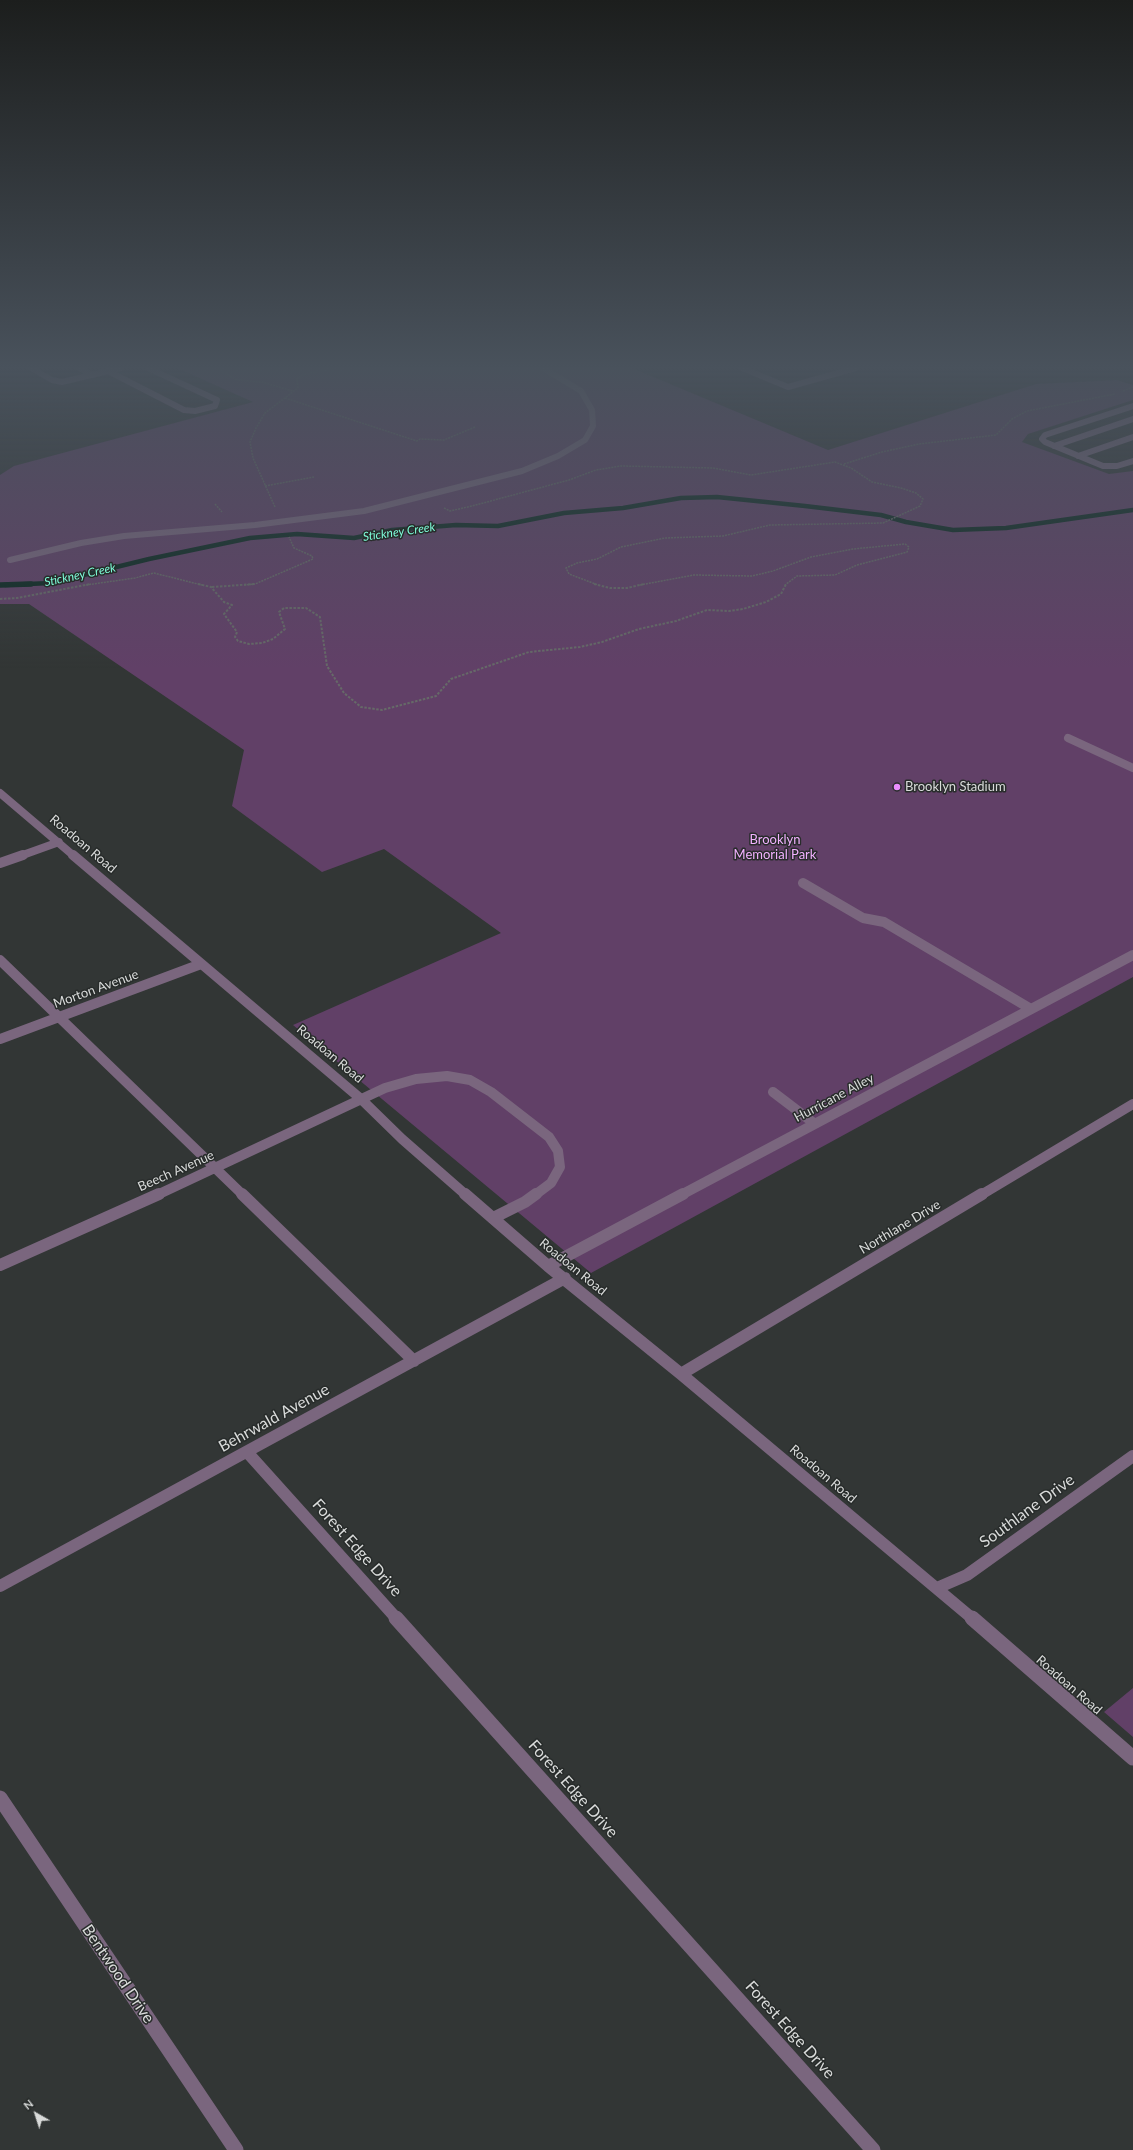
<!DOCTYPE html>
<html>
<head>
<meta charset="utf-8">
<style>
  body { margin:0 }
  #map { position:relative; width:1133px; height:2150px; overflow:hidden; background:#323635; font-family:Lato,sans-serif }
  canvas { display:block }
  .north { position:absolute; left:16px; top:2094px; width:40px; height:40px; -webkit-text-stroke:3px #282c2b; paint-order:stroke; rotate:321deg; font-size:11px; font-weight:700; line-height:16px; text-align:center; color:#d9dbda }
  .north::after { content:''; display:block; margin:auto; width:14px; height:18px; background:#d9dbda; clip-path:polygon(50% 0,100% 100%,50% 72%,0 100%) }
</style>
</head>
<body>
<div id="map">
<canvas width="1133" height="2150"></canvas>
<div class="north">N</div>
</div>
<script>
const ctx = document.querySelector('canvas').getContext('2d');
ctx.lineJoin = 'round';
function fill(path, color) {
  ctx.fillStyle = color;
  ctx.fill(path, 'evenodd');
}
function shape(rows) {
  const path = new Path2D();
  for (const r of rows) {
    path.moveTo(r[0], r[1]);
    for (let i = 2; i < r.length; i += 2) path.lineTo(r[i], r[i + 1]);
  }
  return path;
}
function strokePath(path, color, width, dash) {
  ctx.strokeStyle = color;
  ctx.lineWidth = width;
  ctx.lineCap = dash ? 'butt' : 'round';
  ctx.setLineDash(dash || []);
  ctx.stroke(path);
}
function drawText(font, color, halo, rows, align = 'center') {
  ctx.font = font + ' Lato,sans-serif';
  ctx.lineWidth = 3;
  ctx.setLineDash([]);
  ctx.textBaseline = 'middle';
  ctx.strokeStyle = halo;
  ctx.fillStyle = color;
  for (const [text, x, y, turn = 0] of rows) {
    ctx.save();
    ctx.translate(x, y);
    ctx.rotate((+turn || 0) * Math.PI / 180);
    ctx.textAlign = isNaN(turn) ? turn : align;
    if (halo) ctx.strokeText(text, 0, 0);
    ctx.fillText(text, 0, 0);
    ctx.restore();
  }
}
const green = shape([
  [177,368,632,368,828,450,1036,384,1117,380,1133,385,1133,400,1028,434,1022,442,1109,474,1133,471,1133,977,591,1273,293,1025,501,933,384,849,322,872,232,806,244,750,29,604,0,604,0,475,14,466,253,402],
  [1133,1688,1133,1737,1104,1712]
]);
const streamFar1 = shape([
  [5,585,51,583,149,559,250,538,297,534,354,538,392,530,456,525,498,526,564,513,623,508,681,498,717,497,805,506,881,515,906,522,953,530,1006,528,1133,510]
]);
const stream = shape([
  [0,585,31,584]
]);
const pathFar1 = shape([
  [217,368,237,380,262,382,293,391],
  [1123,391,1133,387],
  [285,398,417,441,420,439,444,440,475,427],
  [844,464,882,452,919,444,996,435,1012,419,1027,411,1115,394],
  [265,486,314,477],
  [215,504,222,512],
  [275,507,253,458,250,442,256,428,265,413,298,388,297,379,302,375,335,368],
  [444,508,450,511,472,506,569,480,596,470,621,466,713,468,751,475,835,462,851,468,872,482,901,488,916,493,923,499,920,506,883,523,770,525,723,536,665,538,621,547,597,559,577,563,566,568,569,574,598,585],
  [86,585,135,578,154,573,202,585],
  [244,585,255,584,313,559,312,556,294,548,289,537],
  [640,585,694,575,752,576,773,571,811,557,853,549,905,544,909,547,907,552,857,565,835,575,797,576,785,585]
]);
const path = shape([
  [198,584,211,587,224,602,232,605,224,614,237,632,235,637,238,641,249,644,262,643,273,639,285,629,279,612,284,608,306,608,320,617,327,666,344,693,361,707,382,710,436,696,451,679,529,652,580,647,602,642,639,629,676,621,707,610,729,611,743,609,766,602,781,594,786,584],
  [594,584,610,588,627,588,644,584],
  [212,587,255,584],
  [0,599,17,598,91,584]
]);
const minorFar4 = shape([
  [31,368,52,380,62,382,121,368],
  [79,368,93,375],
  [742,368,788,387,856,368],
  [108,371,184,410,195,411,215,406,217,400,148,368],
  [1133,406,1045,435,1042,439,1045,442,1103,466,1117,466,1133,461],
  [1054,446,1133,419],
  [1078,456,1133,437],
  [10,560,81,543,124,536,255,525,364,511,522,471,558,456,585,440,593,426,592,410,581,391,543,368]
]);
const minorFar3 = shape([
  [1068,738,1133,768],
  [0,793,74,856],
  [20,856,59,842]
]);
const minorFar2 = shape([
  [73,855,361,1099,402,1139,466,1195],
  [0,863,23,855],
  [803,883,863,918,884,922,1031,1009],
  [0,960,243,1195],
  [0,1039,201,964],
  [773,1092,815,1124],
  [157,1195,385,1088,416,1079,447,1076,470,1080,491,1092,549,1137,558,1151,560,1167,551,1183,535,1195],
  [681,1195,1133,955],
  [981,1195,1133,1104]
]);
const minorFar1 = shape([
  [242,1194,414,1361],
  [465,1194,548,1266,681,1374,973,1619],
  [493,1218,525,1202,536,1194],
  [0,1265,159,1194],
  [548,1266,683,1194],
  [681,1374,982,1194],
  [247,1452,397,1619],
  [0,1586,565,1278],
  [937,1588,967,1575,1133,1456]
]);
const minor = shape([
  [396,1618,873,2150],
  [972,1618,1133,1758],
  [0,1798,236,2150]
]);
const markers = [
  [897,787,4,"#ea8dfd"]
];
const farWaternames = [
  ["Stickney Creek",399,532,-8],
  ["Stickney Creek",80,575,-12]
];
const poiNames = [
  ["Brooklyn Stadium",905,787]
];
const parkNames = [
  ["Brooklyn",775,840],
  ["Memorial Park",775,855]
];
const streetNames = [
  ["Roadoan Road",83,844,40],
  ["Morton Avenue",96,989,-20],
  ["Roadoan Road",330,1054,40],
  ["Hurricane Alley",834,1098,-28],
  ["Beech Avenue",176,1171,-24],
  ["Northlane Drive",900,1227,-31],
  ["Roadoan Road",573,1267,39],
  ["Roadoan Road",823,1474,40],
  ["Roadoan Road",1069,1685,41]
];
const nearStreetnames = [
  ["Behrwald Avenue",274,1418,-29],
  ["Southlane Drive",1027,1511,-36],
  ["Forest Edge Drive",357,1548,48],
  ["Forest Edge Drive",573,1789,48],
  ["Bentwood Drive",118,1974,56],
  ["Forest Edge Drive",790,2030,48]
];
fill(green, '#614067');
strokePath(streamFar1, '#0b2820', 4.5);
strokePath(stream, '#0b2820', 5.5);
strokePath(pathFar1, '#666968', 1.5, [2, 1]);
strokePath(path, '#666968', 2, [2.5, 1.5]);
strokePath(minorFar4, '#7a667e', 6);
strokePath(minorFar3, '#7a667e', 8);
strokePath(minorFar2, '#7a667e', 10);
strokePath(minorFar1, '#7a667e', 12);
strokePath(minor, '#7a667e', 15);
const sky = ctx.createLinearGradient(0, 0, 0, 669);
sky.addColorStop(0, '#1c1e1d');
sky.addColorStop(0.55, '#49525c');
sky.addColorStop(1, '#49525c00');
ctx.fillStyle = sky;
ctx.fillRect(0, 0, 1133, 669);
for (const [x, y, r, color] of markers) {
  const dot = new Path2D();
  dot.arc(x, y, r, 0, 2 * Math.PI);
  ctx.fillStyle = color;
  ctx.fill(dot);
  strokePath(dot, '#282c2b', 1.5);
}
drawText('italic 12px', '#7efeda', '#282c2b', farWaternames);
drawText('13px', '#d9dbda', '#282c2b', poiNames, 'left');
drawText('13px', '#f2b1ff', '#282c2b', parkNames);
drawText('13px', '#d9dbda', '#282c2b', streetNames);
drawText('16px', '#d9dbda', '#282c2b', nearStreetnames);
</script>
</body>
</html>
